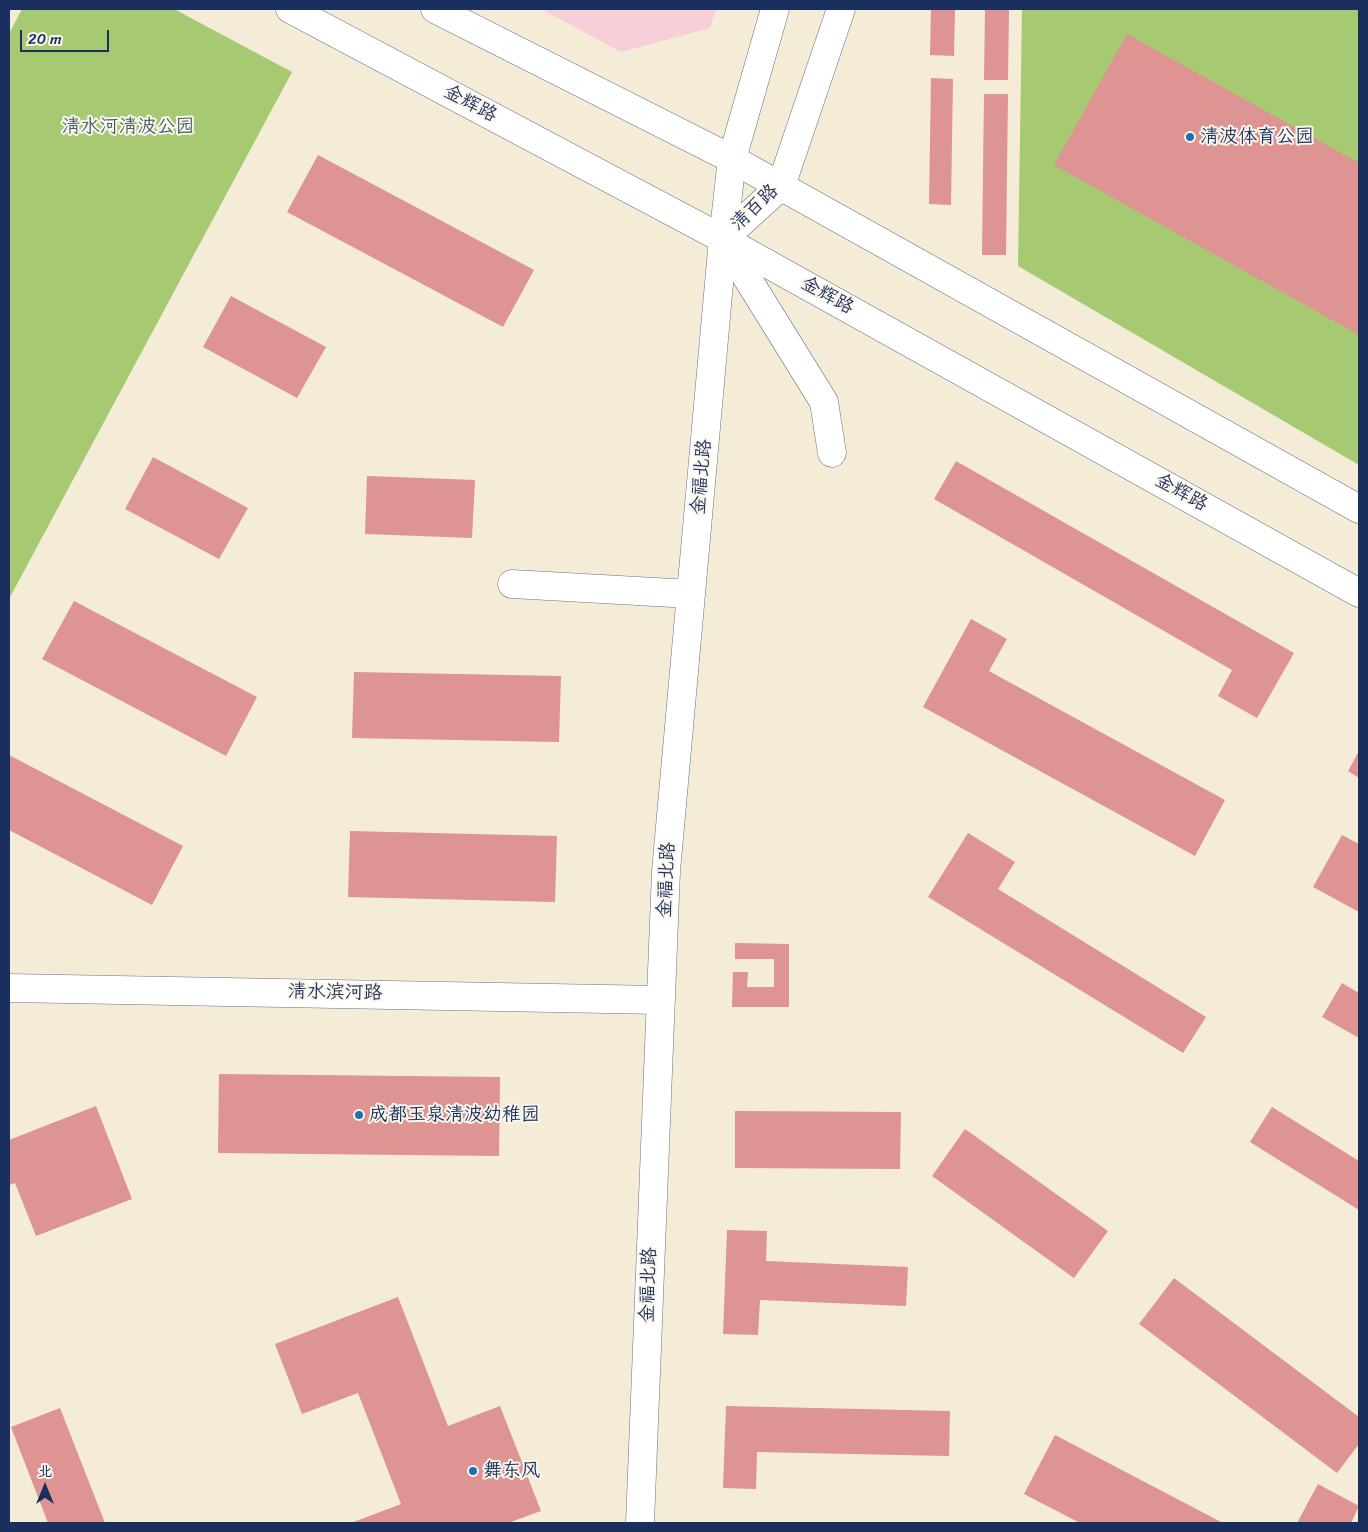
<!DOCTYPE html>
<html>
<head>
<meta charset="utf-8">
<style>
  body { margin:0 }
  #map { position:relative; width:1368px; height:1532px; overflow:hidden; background:#f4ecd6; font-family:Sriracha,"LXGW WenKai TC",sans-serif }
  canvas { display:block }
  .frame { position:absolute; inset:0; border:10px solid #1b2f5e; pointer-events:none }
  .north { position:absolute; left:20px; top:1462px; width:50px; height:50px; -webkit-text-stroke:4px #fbf7ec; paint-order:stroke; rotate:0deg; font-size:14px; font-weight:700; line-height:20px; text-align:center; color:#1b2f5e }
  .north::after { content:''; display:block; margin:auto; width:18px; height:22px; background:#1b2f5e; clip-path:polygon(50% 0,100% 100%,50% 72%,0 100%) }
  .scale { position:absolute; left:20px; top:30px; width:89px; height:22px; box-sizing:border-box; border:2px solid #1b2f5e; border-top:0; padding-left:6px; font-size:15px; line-height:18px; white-space:nowrap; color:#1b2f5e; -webkit-text-stroke:4px #fbf7ec; paint-order:stroke }
</style>
</head>
<body>
<div id="map">
<canvas width="1368" height="1532"></canvas>
<div class="frame"></div>
<div class="north">北</div>
<div class="scale">20 m</div>
</div>
<script>
const ctx = document.querySelector('canvas').getContext('2d');
ctx.lineJoin = 'round';
function fill(path, color) {
  ctx.fillStyle = color;
  ctx.fill(path, 'evenodd');
}
function shape(rows) {
  const path = new Path2D();
  for (const r of rows) {
    path.moveTo(r[0], r[1]);
    for (let i = 2; i < r.length; i += 2) path.lineTo(r[i], r[i + 1]);
  }
  return path;
}
function strokePath(path, color, width, dash) {
  ctx.strokeStyle = color;
  ctx.lineWidth = width;
  ctx.lineCap = dash ? 'butt' : 'round';
  ctx.setLineDash(dash || []);
  ctx.stroke(path);
}
function drawText(font, color, halo, rows, align = 'center') {
  ctx.font = font + ' Sriracha,"LXGW WenKai TC",sans-serif';
  ctx.lineWidth = 4;
  ctx.setLineDash([]);
  ctx.textBaseline = 'middle';
  ctx.strokeStyle = halo;
  ctx.fillStyle = color;
  for (const [text, x, y, turn = 0] of rows) {
    ctx.save();
    ctx.translate(x, y);
    ctx.rotate((+turn || 0) * Math.PI / 180);
    ctx.textAlign = isNaN(turn) ? turn : align;
    if (halo) ctx.strokeText(text, 0, 0);
    ctx.fillText(text, 0, 0);
    ctx.restore();
  }
}
const built = shape([
  [541,9,716,9,710,28,621,52]
]);
const green = shape([
  [22,9,174,9,292,72,9,599,9,34],
  [1022,9,1359,9,1359,465,1018,266]
]);
const building = shape([
  [931,9,955,9,954,56,930,55],
  [985,9,1009,9,1008,80,984,80],
  [1127,34,1359,163,1359,335,1054,165],
  [931,78,953,79,951,205,929,204],
  [984,94,1008,94,1006,255,982,255],
  [318,155,534,270,503,327,287,212],
  [231,296,326,347,297,398,203,347],
  [153,457,248,508,219,559,125,509],
  [956,461,1294,653,1257,718,1218,696,1232,670,934,499],
  [367,476,475,480,472,538,365,534],
  [74,601,257,697,226,756,42,659],
  [971,619,1007,639,989,671,1225,800,1195,856,923,707],
  [354,672,561,676,559,742,352,738],
  [1359,751,1359,778,1348,771],
  [9,755,183,846,152,905,9,830],
  [350,831,557,836,555,902,348,897],
  [968,833,1015,862,998,889,1206,1017,1183,1053,928,897],
  [1342,835,1359,844,1359,912,1313,887],
  [735,943,789,944,789,1007,732,1007,733,972,748,972,747,987,774,987,774,959,735,959],
  [1342,983,1359,993,1359,1038,1322,1017],
  [219,1074,500,1077,499,1156,218,1153],
  [96,1106,132,1199,36,1236,15,1183,9,1185,9,1140],
  [1272,1107,1359,1161,1359,1210,1250,1142],
  [735,1111,901,1112,900,1169,735,1168],
  [965,1129,1108,1231,1074,1278,932,1176],
  [727,1230,767,1231,766,1261,908,1267,906,1306,760,1300,758,1335,723,1334],
  [1174,1278,1359,1417,1359,1444,1337,1473,1139,1324],
  [398,1297,448,1426,500,1406,541,1511,508,1523,351,1523,401,1504,358,1393,302,1414,275,1344],
  [726,1406,950,1411,949,1456,757,1452,756,1489,723,1488],
  [60,1408,105,1523,48,1523,11,1427],
  [1055,1435,1223,1523,1080,1523,1024,1494],
  [1318,1484,1359,1506,1351,1523,1297,1523]
]);
const minor = shape([
  [723,239,781,186,841,9],
  [723,239,824,402,832,453],
  [512,584,691,594],
  [9,988,661,1000],
  [640,1523,666,871,723,239,732,159,775,9]
]);
const major = shape([
  [290,9,723,239,1359,593],
  [435,9,732,159,1359,509]
]);
const markers = [
  [1190,137,5,"#1f6fb2"],
  [359,1115,5,"#1f6fb2"],
  [473,1471,5,"#1f6fb2"]
];
const streetNames = [
  ["金辉路",470,104,28],
  ["清百路",755,208,-44],
  ["金辉路",827,296,29],
  ["金福北路",702,477,-85],
  ["金辉路",1181,493,29],
  ["金福北路",667,880,-87],
  ["清水滨河路",335,993,1],
  ["金福北路",649,1285,-88]
];
const parkNames = [
  ["清水河清波公园",128,127]
];
const poiNames = [
  ["清波体育公园",1200,137],
  ["成都玉泉清波幼稚园",369,1115],
  ["舞东风",483,1471]
];
fill(built, '#f6cfd9');
fill(green, '#a7c971');
fill(building, '#dd9492');
strokePath(minor, '#677188', 29);
strokePath(major, '#677188', 29);
strokePath(minor, '#fff', 28);
strokePath(major, '#fff', 28);
for (const [x, y, r, color] of markers) {
  const dot = new Path2D();
  dot.arc(x, y, r, 0, 2 * Math.PI);
  ctx.fillStyle = color;
  ctx.fill(dot);
  strokePath(dot, '#fbf7ec', 2);
}
drawText('19px', '#1b2f5e', '#fbf7ec', streetNames);
drawText('19px', '#455d64', '#fbf7ec', parkNames);
drawText('19px', '#1b2f5e', '#fbf7ec', poiNames, 'left');
</script>
</body>
</html>
